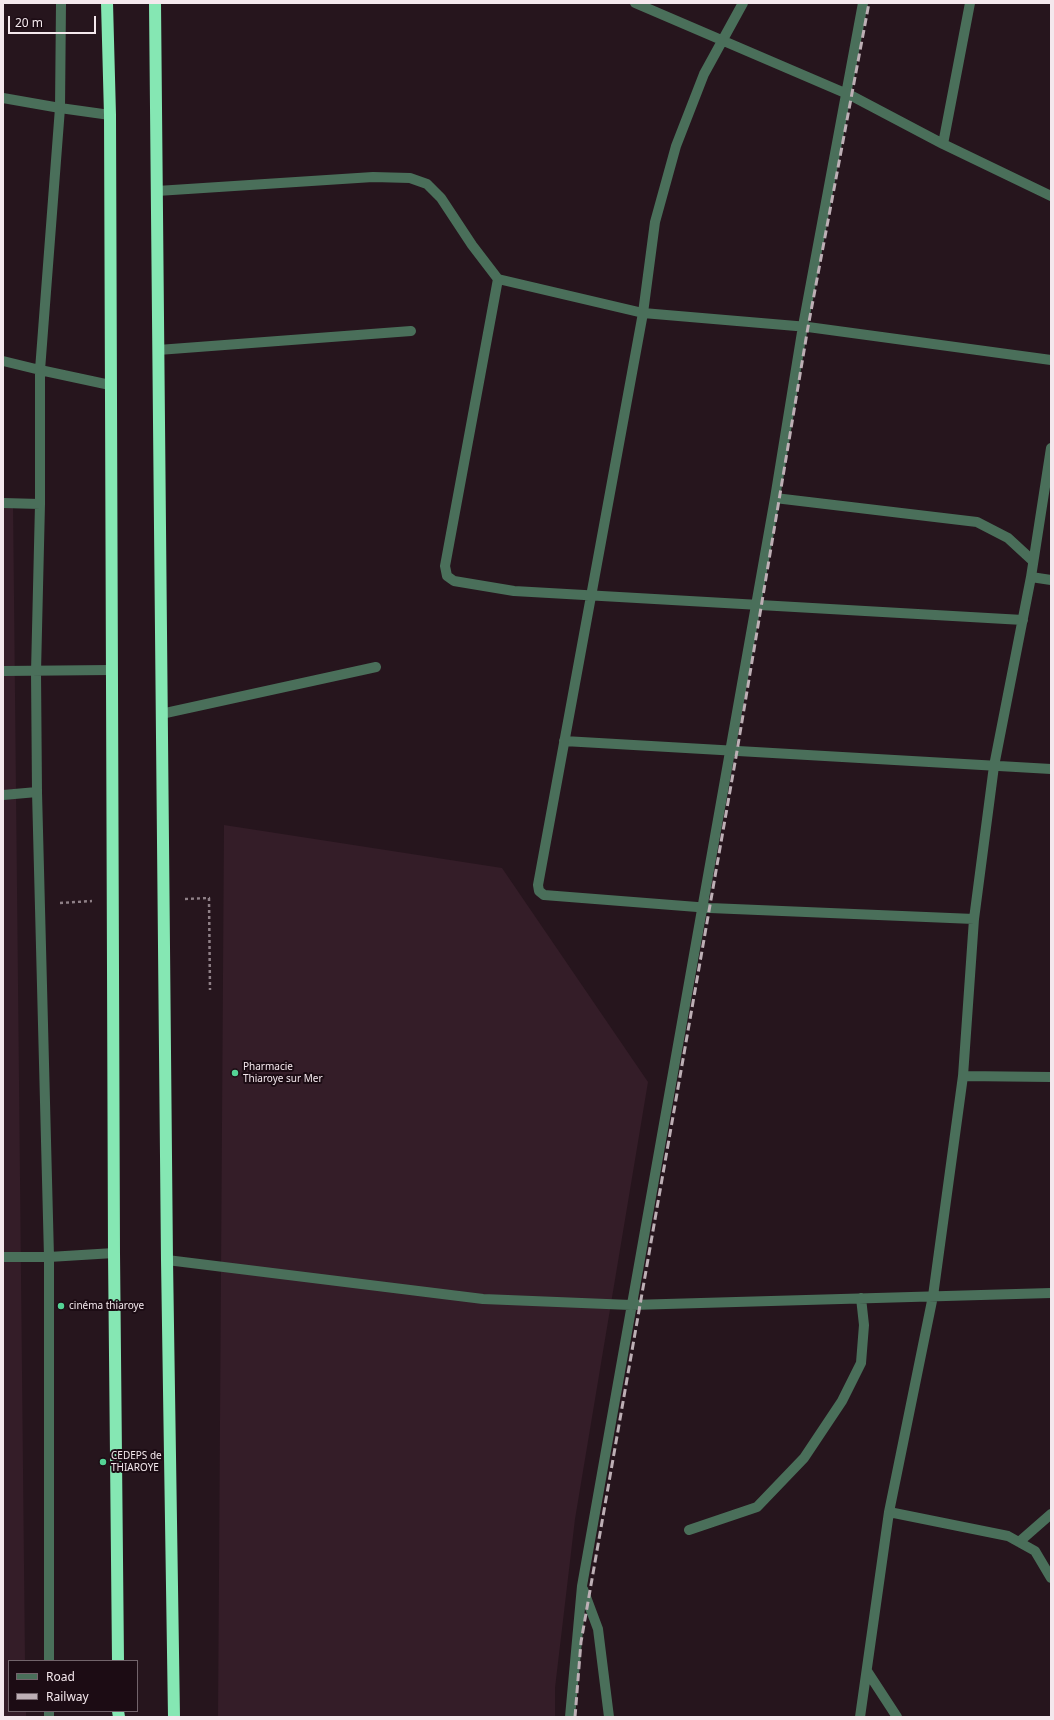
<!DOCTYPE html>
<html>
<head>
<meta charset="utf-8">
<style>
  body { margin:0 }
  #map { position:relative; width:1054px; height:1720px; overflow:hidden; background:#26151d; font-family:"Noto Sans",sans-serif }
  canvas { display:block }
  .frame { position:absolute; inset:0; border:4px solid #f4e8ed; pointer-events:none }
  .legend { position:absolute; left:8px; top:1660px; width:130px; height:52px; box-sizing:border-box; background:#1c0c14; border:1px solid #72646b; margin:0; padding:5px 7px; list-style:none; font-size:12px; color:#f4e8ed }
  .legend li { display:flex; align-items:center; gap:8px; height:20px }
  .legend b { width:20px; border:1px solid #72646b }
  .scale { position:absolute; left:8px; top:16px; width:88px; height:18px; box-sizing:border-box; border:2px solid #f4e8ed; border-top:0; padding-left:5px; font-size:12px; line-height:14px; white-space:nowrap; color:#f4e8ed; -webkit-text-stroke:3px #1c0c14; paint-order:stroke }
</style>
</head>
<body>
<div id="map">
<canvas width="1054" height="1720"></canvas>
<div class="frame"></div>
<ul class="legend">
<li><b style="height:5px;background:#4a6f5a"></b>Road</li>
<li><b style="height:5px;background:#bdafb5"></b>Railway</li>
</ul>
<div class="scale">20 m</div>
</div>
<script>
const ctx = document.querySelector('canvas').getContext('2d');
ctx.lineJoin = 'round';
function fill(path, color) {
  ctx.fillStyle = color;
  ctx.fill(path, 'evenodd');
}
function shape(rows) {
  const path = new Path2D();
  for (const r of rows) {
    path.moveTo(r[0], r[1]);
    for (let i = 2; i < r.length; i += 2) path.lineTo(r[i], r[i + 1]);
  }
  return path;
}
function strokePath(path, color, width, dash) {
  ctx.strokeStyle = color;
  ctx.lineWidth = width;
  ctx.lineCap = dash ? 'butt' : 'round';
  ctx.setLineDash(dash || []);
  ctx.stroke(path);
}
function drawText(font, color, halo, rows, align = 'center') {
  ctx.font = font + ' "Noto Sans",sans-serif';
  ctx.lineWidth = 4;
  ctx.setLineDash([]);
  ctx.textBaseline = 'middle';
  ctx.strokeStyle = halo;
  ctx.fillStyle = color;
  for (const [text, x, y, turn = 0] of rows) {
    ctx.save();
    ctx.translate(x, y);
    ctx.rotate((+turn || 0) * Math.PI / 180);
    ctx.textAlign = isNaN(turn) ? turn : align;
    if (halo) ctx.strokeText(text, 0, 0);
    ctx.fillText(text, 0, 0);
    ctx.restore();
  }
}
const built = shape([
  [3,500,13,500,25,1661,9,1661,9,1711,26,1711,26,1717,3,1717],
  [224,825,502,868,648,1082,575,1519,555,1688,555,1717,218,1717]
]);
const path = shape([
  [185,899,209,898,210,990],
  [60,903,92,901]
]);
const minor = shape([
  [61,3,60,108,40,370,110,385],
  [635,3,852,96,943,144,1051,196],
  [743,3,704,74,676,146,655,222,643,313,538,885,539,891,544,895,710,908,974,919],
  [3,98,60,108,110,115],
  [943,144,970,3],
  [157,191,373,177,410,178,427,184,441,198,472,245,498,279,643,313,808,327,1051,360],
  [498,279,445,566,447,576,454,581,514,591,1023,620],
  [158,350,411,331],
  [3,361,40,370,40,504,36,672,37,792,49,1257,49,1661],
  [775,498,977,522,1008,538,1033,561],
  [3,503,40,504],
  [1031,577,1051,580],
  [3,671,111,670],
  [161,714,376,667],
  [564,741,1051,769],
  [3,795,37,792],
  [963,1076,1051,1077],
  [3,1257,49,1257,114,1253],
  [167,1260,483,1299,631,1305,1051,1293],
  [889,1512,1008,1536,1035,1551,1051,1578],
  [689,1530,757,1507,804,1458,842,1401,861,1363,864,1325,861,1298],
  [1019,1542,1051,1514],
  [583,1589,598,1629,609,1717],
  [867,1671,897,1717],
  [49,1711,49,1717],
  [570,1717,582,1586,775,498,803,326,863,3],
  [860,1717,889,1512,933,1296,963,1076,974,919,994,766,1031,577,1051,448]
]);
const highway = shape([
  [107,3,110,115,114,1253,118,1661],
  [155,3,167,1260,174,1717],
  [118,1711,119,1717]
]);
const rail = shape([
  [575,1717,581,1642,588,1602,737,751,808,327,869,3]
]);
const markers = [
  [235,1073,4,"#54d395"],
  [61,1306,4,"#54d395"],
  [103,1462,4,"#54d395"]
];
const poiNames = [
  ["Pharmacie",243,1067],
  ["Thiaroye sur Mer",243,1079],
  ["cinéma thiaroye",69,1306],
  ["CEDEPS de",111,1456],
  ["THIAROYE",111,1468]
];
fill(built, '#341d28');
strokePath(path, '#8f8087', 2.5, [3, 3]);
strokePath(minor, '#4a6f5a', 10);
strokePath(highway, '#85e7b3', 12);
strokePath(rail, '#bdafb5', 3, [8, 4]);
for (const [x, y, r, color] of markers) {
  const dot = new Path2D();
  dot.arc(x, y, r, 0, 2 * Math.PI);
  ctx.fillStyle = color;
  ctx.fill(dot);
  strokePath(dot, '#1c0c14', 1.5);
}
drawText('10px', '#f4e8ed', '#1c0c14', poiNames, 'left');
</script>
</body>
</html>
